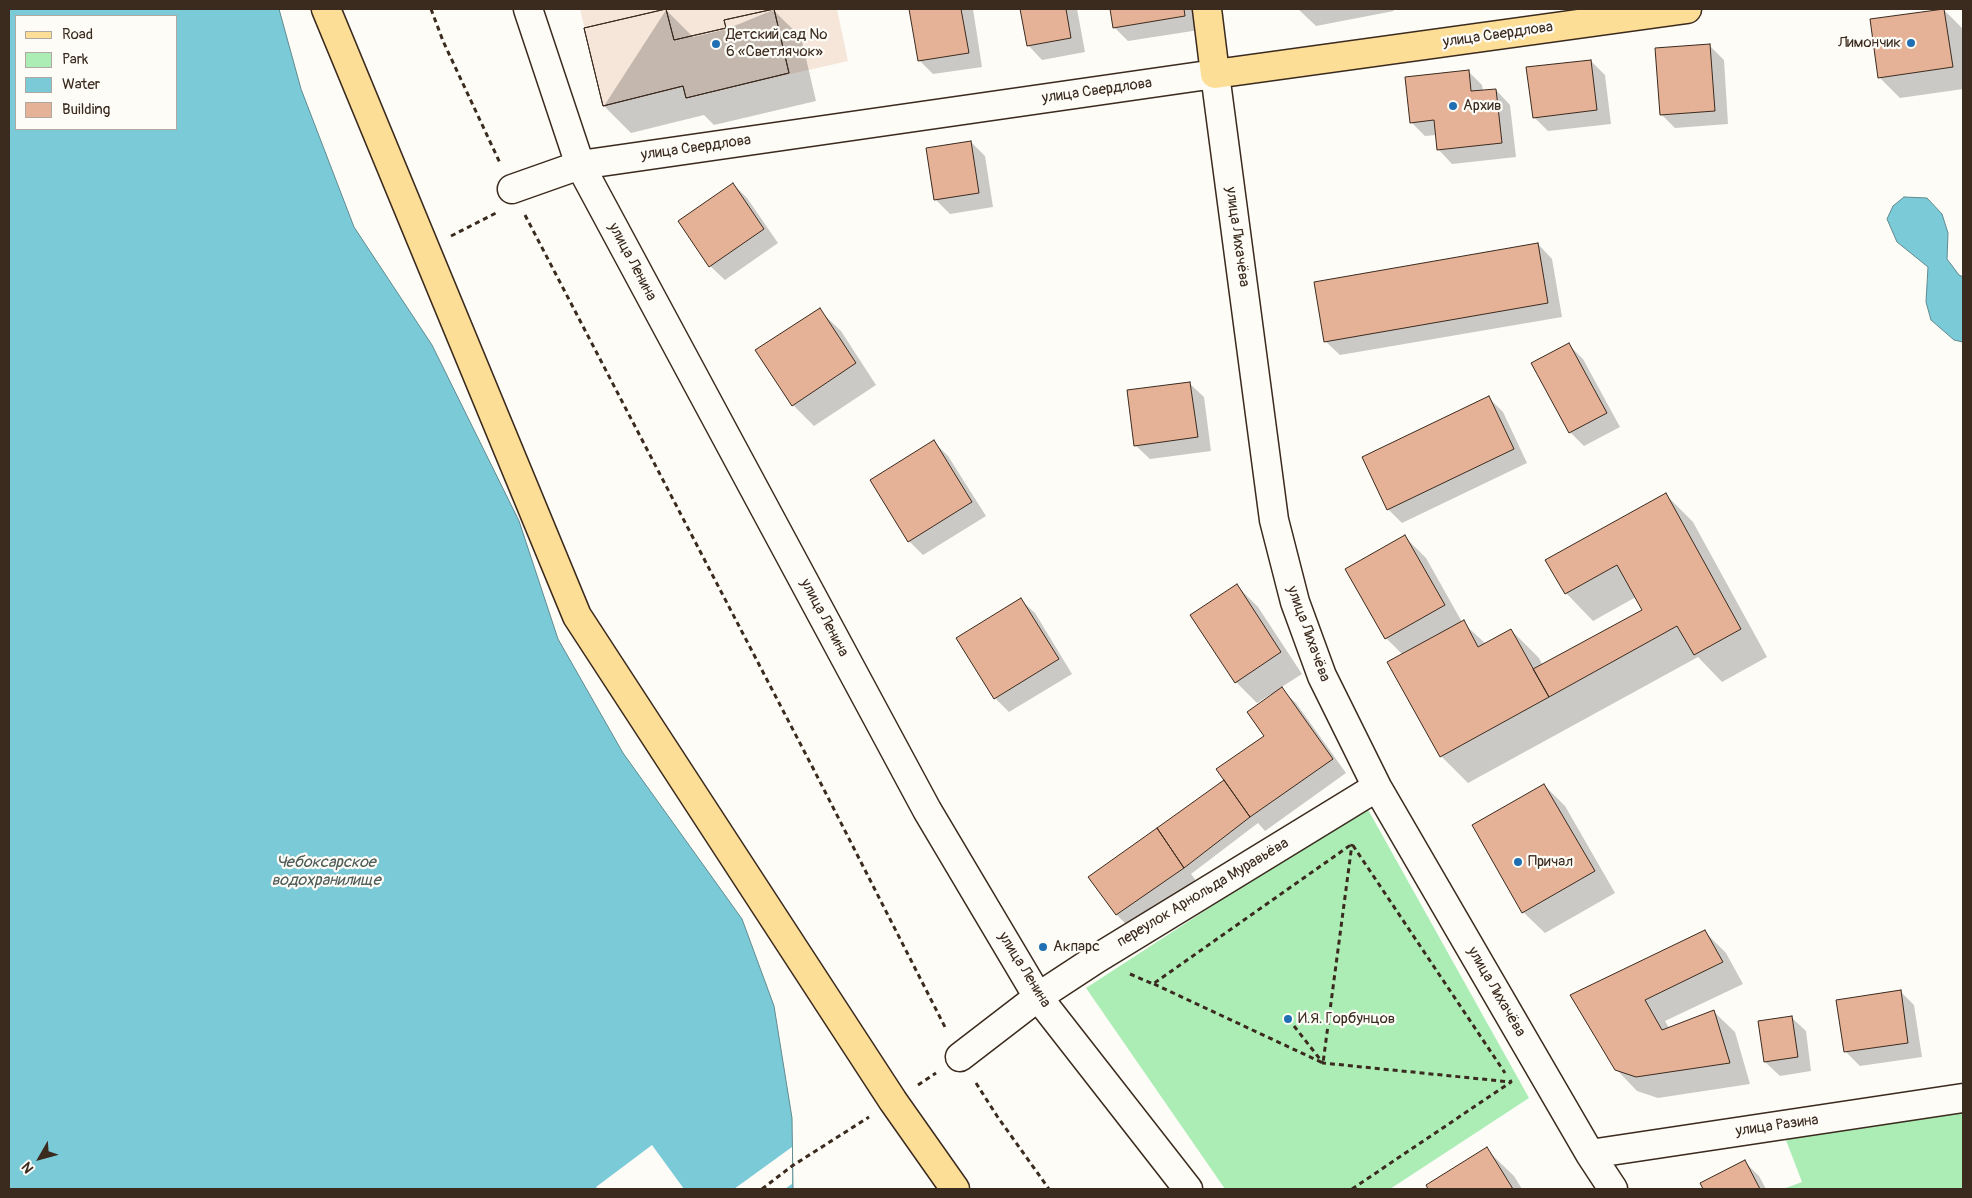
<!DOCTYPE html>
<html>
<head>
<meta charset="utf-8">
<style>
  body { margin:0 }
  #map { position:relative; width:1972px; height:1198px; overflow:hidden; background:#fdfcf7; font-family:Pangolin,sans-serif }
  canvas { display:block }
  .frame { position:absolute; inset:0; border:10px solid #3b2a1e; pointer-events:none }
  .legend { position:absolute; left:15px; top:15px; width:162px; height:115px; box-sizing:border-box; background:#fdfcf7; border:1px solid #afa8a0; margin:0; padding:6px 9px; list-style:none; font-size:15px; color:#3b2a1e }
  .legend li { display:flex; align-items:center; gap:10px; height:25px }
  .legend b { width:25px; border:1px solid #afa8a0 }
  .north { position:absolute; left:15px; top:1133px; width:50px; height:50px; -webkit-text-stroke:4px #fdfcf7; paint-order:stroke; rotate:232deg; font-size:14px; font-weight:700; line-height:20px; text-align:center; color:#3b2a1e }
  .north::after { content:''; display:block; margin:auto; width:18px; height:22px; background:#3b2a1e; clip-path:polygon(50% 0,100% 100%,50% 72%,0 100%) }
</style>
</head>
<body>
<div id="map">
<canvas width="1972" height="1198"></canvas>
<div class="frame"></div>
<ul class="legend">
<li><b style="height:6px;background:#fdde96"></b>Road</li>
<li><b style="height:14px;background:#acedb6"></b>Park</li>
<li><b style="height:14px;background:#7bcad8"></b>Water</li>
<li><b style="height:14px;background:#e5b297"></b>Building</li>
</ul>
<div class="north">N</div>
</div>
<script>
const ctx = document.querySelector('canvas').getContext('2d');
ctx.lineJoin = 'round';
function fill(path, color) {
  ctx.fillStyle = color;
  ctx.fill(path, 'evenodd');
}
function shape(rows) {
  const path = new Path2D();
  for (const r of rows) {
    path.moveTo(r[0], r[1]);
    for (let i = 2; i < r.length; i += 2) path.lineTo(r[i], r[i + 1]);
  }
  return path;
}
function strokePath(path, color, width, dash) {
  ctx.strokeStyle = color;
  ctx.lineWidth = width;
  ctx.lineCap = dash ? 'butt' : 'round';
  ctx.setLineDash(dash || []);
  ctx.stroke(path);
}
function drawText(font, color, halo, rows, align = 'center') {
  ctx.font = font + ' Pangolin,sans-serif';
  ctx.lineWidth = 4.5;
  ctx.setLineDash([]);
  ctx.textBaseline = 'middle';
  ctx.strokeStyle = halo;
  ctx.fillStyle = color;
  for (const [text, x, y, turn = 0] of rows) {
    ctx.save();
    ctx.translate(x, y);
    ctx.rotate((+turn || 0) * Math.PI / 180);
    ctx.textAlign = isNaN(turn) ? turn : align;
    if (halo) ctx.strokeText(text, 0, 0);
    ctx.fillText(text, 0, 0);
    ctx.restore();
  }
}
const built = shape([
  [580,9,837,9,848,61,686,98,683,87,603,106]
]);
const green = shape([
  [1366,806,1529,1098,1390,1189,1225,1189,1086,988],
  [1963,1101,1963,1189,1783,1189,1802,1182,1779,1122]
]);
const water = shape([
  [9,9,279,9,301,89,354,227,432,345,519,521,558,639,623,753,742,919,774,1006,792,1118,793,1189,9,1189,9,9],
  [16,16,176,16,176,129,16,129,16,16],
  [1904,197,1927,198,1942,214,1948,233,1947,259,1959,275,1963,277,1963,342,1954,340,1931,320,1926,302,1928,267,1897,242,1887,219,1893,206,1904,197]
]);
const pier = shape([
  [652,1145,684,1189,598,1189,596,1187],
  [792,1147,792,1184,785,1189,734,1189]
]);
const shadow = shape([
  [910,9,973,9,982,67,933,74,919,60],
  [1021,9,1077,9,1085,52,1042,60,1028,45],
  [1111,9,1195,9,1199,30,1128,41,1114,27],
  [1298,9,1393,9,1394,11,1316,26],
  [666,10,693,37,727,29,773,10,801,37,816,101,714,125,704,115,631,133,604,106],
  [1944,10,1963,29,1963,89,1900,98,1879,77],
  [1709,45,1724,60,1728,124,1675,128,1661,114],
  [1591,61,1605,75,1611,124,1548,131,1534,117],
  [1468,71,1482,85,1483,92,1496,90,1510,105,1516,157,1452,164,1438,149,1436,135,1425,136,1411,122],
  [971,142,985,156,993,207,950,214,936,200],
  [733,184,747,198,778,243,725,280,710,266],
  [1538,244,1552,259,1562,317,1340,355,1325,341],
  [819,310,841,331,876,385,814,426,793,405],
  [1569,345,1583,359,1620,427,1584,446,1570,432],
  [1189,383,1204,397,1211,451,1150,459,1135,445],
  [1489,398,1503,412,1527,463,1402,523,1388,509],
  [934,442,948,456,986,516,923,555,909,541],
  [1666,495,1693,522,1767,657,1722,682,1698,657,1468,783,1441,756,1403,655,1386,638,1405,537,1426,558,1462,622,1486,644,1511,630,1539,658,1543,666,1643,610,1636,597,1593,621,1566,593],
  [1237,586,1258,607,1302,674,1280,688,1296,703,1346,773,1265,831,1258,823,1191,874,1197,882,1131,929,1117,915,1090,877,1225,780,1265,736,1272,696,1271,694,1257,703,1236,682],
  [1020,599,1035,613,1072,674,1009,712,995,698],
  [1544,785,1565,806,1615,893,1545,933,1523,912],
  [1705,932,1726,953,1743,984,1665,1021,1669,1028,1713,1011,1735,1032,1750,1084,1658,1098,1637,1091,1616,1069,1572,995],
  [1900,991,1914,1005,1922,1057,1860,1066,1846,1052,1838,1001],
  [1791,1017,1806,1031,1811,1071,1780,1076,1765,1062],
  [1486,1149,1514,1176,1522,1189,1430,1189,1427,1185],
  [1744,1161,1759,1176,1766,1189,1704,1189,1702,1184]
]);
const building = shape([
  [666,9,674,40,726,28,724,20,774,9,789,73,686,98,683,86,603,106,584,28,666,9],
  [666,9,674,40,726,28,724,20,774,9,789,73,686,98,683,86,603,106,584,28,666,9],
  [909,9,961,9,969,53,918,61,909,9],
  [1020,9,1066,9,1071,38,1027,46,1020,9],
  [1110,9,1184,9,1185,16,1113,28,1110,9],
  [1944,9,1953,67,1878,78,1870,19,1944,9],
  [1710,44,1715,111,1660,115,1655,48,1710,44],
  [1591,60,1597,110,1533,118,1526,67,1591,60],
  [1469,70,1471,91,1496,89,1502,143,1437,150,1434,120,1410,123,1405,77,1469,70],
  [971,141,979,193,934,200,926,148,971,141],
  [733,183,764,229,709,267,678,221,733,183],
  [1538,243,1548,303,1324,342,1314,282,1538,243],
  [820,308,856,363,792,406,755,350,820,308],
  [1569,343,1607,413,1569,433,1531,363,1569,343],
  [1190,382,1198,437,1134,446,1127,390,1190,382],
  [1489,396,1514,449,1387,510,1362,457,1489,396],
  [934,440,972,502,908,542,870,480,934,440],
  [1666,493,1741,629,1694,655,1677,626,1549,697,1533,669,1642,610,1617,565,1565,594,1545,560,1666,493],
  [1405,535,1445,605,1385,639,1345,569,1405,535],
  [1237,584,1281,652,1235,683,1190,615,1237,584],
  [1021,598,1059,659,994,699,956,638,1021,598],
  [1464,620,1478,647,1511,629,1549,697,1440,757,1387,662,1464,620],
  [1282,687,1333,759,1250,817,1216,769,1264,736,1247,712,1282,687],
  [1224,780,1250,817,1184,868,1157,828,1224,780],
  [1544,784,1595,871,1522,913,1472,825,1544,784],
  [1157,828,1184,868,1116,915,1088,877,1157,828],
  [1705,930,1723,962,1645,1000,1662,1030,1714,1010,1730,1063,1636,1077,1615,1070,1570,995,1705,930],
  [1901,990,1908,1043,1844,1052,1836,1000,1901,990],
  [1792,1016,1798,1057,1764,1062,1758,1021,1792,1016],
  [1487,1147,1513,1189,1428,1189,1426,1185,1487,1147],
  [1745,1160,1760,1189,1703,1189,1700,1183,1745,1160]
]);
const path = shape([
  [431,9,443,41,500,163],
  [525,215,815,772,946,1029],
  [451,236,496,213],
  [1130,974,1153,984,1352,844,1505,1073],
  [1154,984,1323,1063,1352,844],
  [1294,1026,1323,1063,1511,1082],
  [976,1083,997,1116,1049,1189],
  [918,1085,936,1073],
  [762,1189,792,1166,869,1117],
  [1352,1189,1511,1082,1510,1080]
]);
const minor = shape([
  [528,9,580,165,927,810,1038,997,1188,1189],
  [512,189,580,165,1215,74,1274,520,1295,602,1322,676,1377,787,1590,1154,1613,1189],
  [960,1057,1038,997,1096,959,1377,787],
  [1590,1154,1963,1098]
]);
const major = shape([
  [326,9,577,616,893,1101,955,1189],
  [1207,9,1215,74,1687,9]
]);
const markers = [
  [1911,43,5,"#1f6fb2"],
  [716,44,5,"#1f6fb2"],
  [1453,106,5,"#1f6fb2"],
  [1518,862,5,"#1f6fb2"],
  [1043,947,5,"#1f6fb2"],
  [1288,1019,5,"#1f6fb2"]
];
const poiNames = [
  ["Детский сад №",726,35],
  ["6 «Светлячок»",726,52],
  ["Лимончик",1901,43,"right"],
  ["Архив",1463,106],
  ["Причал",1528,862],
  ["Акпарс",1053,947],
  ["И.Я. Горбунцов",1298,1019]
];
const streetNames = [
  ["улица Свердлова",1498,35,-8],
  ["улица Свердлова",1097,91,-8],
  ["улица Свердлова",696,148,-8],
  ["улица Лихачёва",1237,237,82],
  ["улица Ленина",632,262,62],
  ["улица Ленина",824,618,62],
  ["улица Лихачёва",1308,634,70],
  ["переулок Арнольда Муравьёва",1203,893,-31],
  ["улица Ленина",1024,970,58],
  ["улица Лихачёва",1496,992,60],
  ["улица Разина",1777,1126,-8]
];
const waterNames = [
  ["Чебоксарское",326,863],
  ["водохранилище",326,881]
];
fill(built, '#f6e6da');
fill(green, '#acedb6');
fill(water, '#7bcad8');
strokePath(water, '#618a8e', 1);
fill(pier, '#fdfcf7');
fill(shadow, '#0003');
fill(building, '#e5b297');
strokePath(building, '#3b2a1e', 1);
strokePath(minor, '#3b2a1e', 31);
strokePath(major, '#3b2a1e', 31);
strokePath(path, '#3b2a1e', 3, [5, 4]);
strokePath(minor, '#fdfcf7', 28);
strokePath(major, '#fdde96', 28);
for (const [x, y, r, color] of markers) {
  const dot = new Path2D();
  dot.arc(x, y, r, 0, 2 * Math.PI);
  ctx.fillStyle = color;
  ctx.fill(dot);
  strokePath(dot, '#fdfcf7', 2);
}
drawText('15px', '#3b2a1e', '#fdfcf7', poiNames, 'left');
drawText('15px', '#3b2a1e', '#fdfcf7', streetNames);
drawText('italic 16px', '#4e5a56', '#fdfcf7', waterNames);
</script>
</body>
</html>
